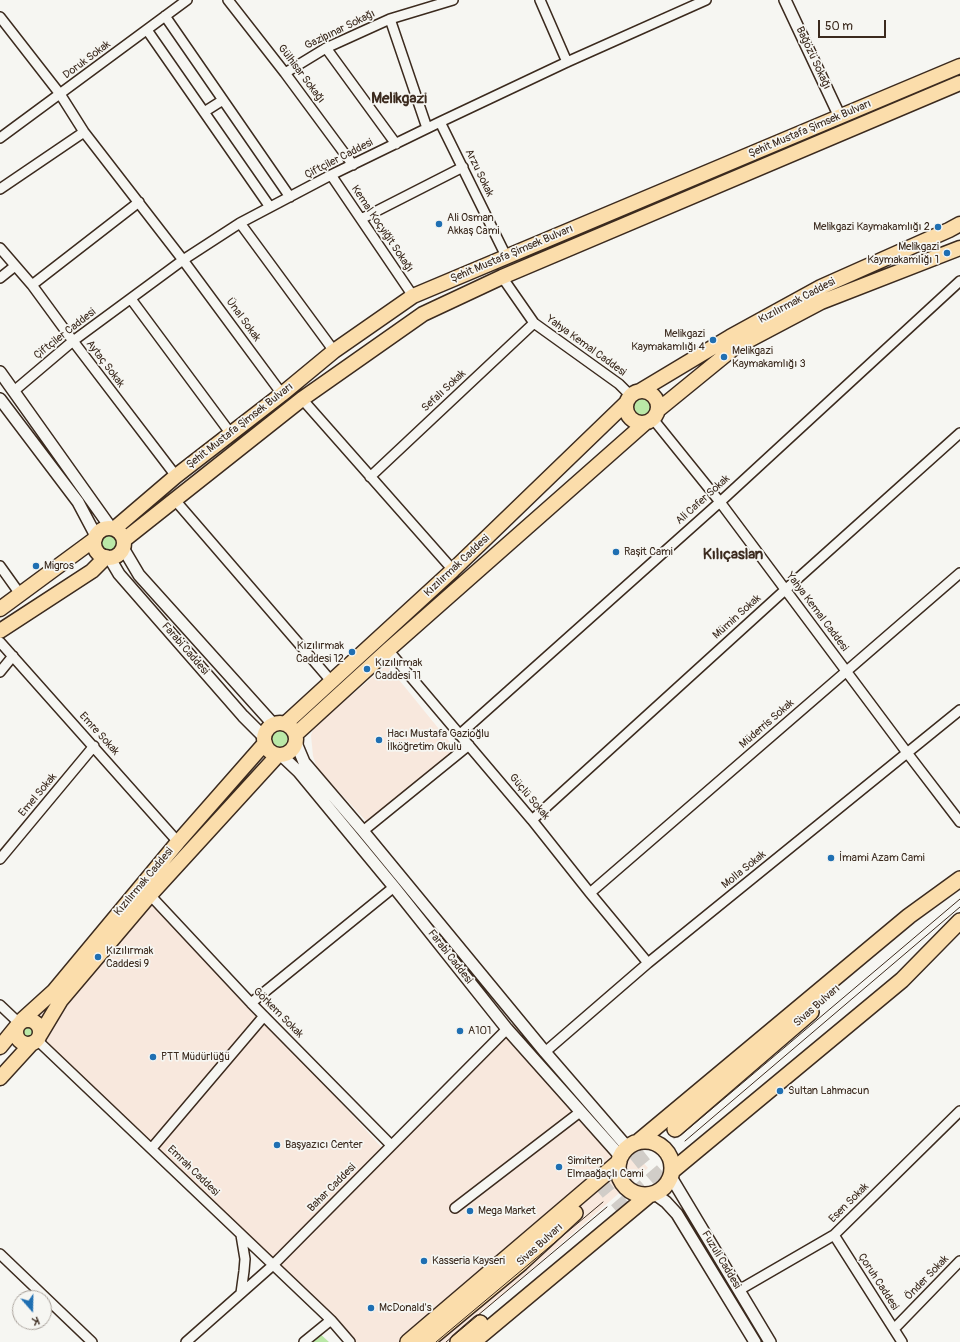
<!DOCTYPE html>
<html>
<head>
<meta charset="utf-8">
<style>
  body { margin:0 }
  #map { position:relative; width:960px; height:1342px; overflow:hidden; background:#f6f6f2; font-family:Pangolin,sans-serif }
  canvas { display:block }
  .north { position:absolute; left:12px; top:1290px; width:40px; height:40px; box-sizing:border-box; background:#f6f6f2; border:1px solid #aba49d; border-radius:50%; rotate:160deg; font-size:11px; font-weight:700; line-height:16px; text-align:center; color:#3b2a1e }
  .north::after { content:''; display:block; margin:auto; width:14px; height:18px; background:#1f6fb2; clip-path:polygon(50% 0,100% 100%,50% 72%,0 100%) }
  .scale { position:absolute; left:818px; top:20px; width:68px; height:18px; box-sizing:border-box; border:2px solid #3b2a1e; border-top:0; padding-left:5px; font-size:12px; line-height:14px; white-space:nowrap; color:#3b2a1e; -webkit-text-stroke:3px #f6f6f2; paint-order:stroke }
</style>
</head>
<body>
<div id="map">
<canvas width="960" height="1342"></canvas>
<div class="north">K</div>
<div class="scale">50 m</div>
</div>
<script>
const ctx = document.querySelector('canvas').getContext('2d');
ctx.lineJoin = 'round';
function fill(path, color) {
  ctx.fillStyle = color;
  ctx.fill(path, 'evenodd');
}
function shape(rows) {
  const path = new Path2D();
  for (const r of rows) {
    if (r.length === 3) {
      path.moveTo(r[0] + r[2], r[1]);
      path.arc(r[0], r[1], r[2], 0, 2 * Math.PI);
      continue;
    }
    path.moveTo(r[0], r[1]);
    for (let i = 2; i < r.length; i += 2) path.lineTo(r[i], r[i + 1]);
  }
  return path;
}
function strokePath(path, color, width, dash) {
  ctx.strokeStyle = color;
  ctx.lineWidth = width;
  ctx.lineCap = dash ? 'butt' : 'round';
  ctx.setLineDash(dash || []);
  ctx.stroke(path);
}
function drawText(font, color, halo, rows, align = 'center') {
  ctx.font = font + ' Pangolin,sans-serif';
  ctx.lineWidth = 3.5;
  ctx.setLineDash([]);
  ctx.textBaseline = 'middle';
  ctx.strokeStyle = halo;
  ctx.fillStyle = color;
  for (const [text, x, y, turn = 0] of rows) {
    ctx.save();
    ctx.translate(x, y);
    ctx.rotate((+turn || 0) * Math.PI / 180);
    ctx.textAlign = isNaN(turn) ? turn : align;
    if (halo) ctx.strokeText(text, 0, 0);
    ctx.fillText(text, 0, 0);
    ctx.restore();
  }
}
const built = shape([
  [387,665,456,750,367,822,317,768,313,756,311,735,314,727],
  [146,888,383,1149,518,1018,648,1168,448,1342,353,1342,27,1029]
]);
const green = shape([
  [642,407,10],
  [109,543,8],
  [280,739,8],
  [28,1032,7],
  [318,1332,329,1342,306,1342]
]);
const trunkTunnel = shape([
  [598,1192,675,1129],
  [616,1211,680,1155]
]);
const minor = shape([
  [228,0,285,73,353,165],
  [540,0,567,62],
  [165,16,290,197],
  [0,17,60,94,84,132,183,260,282,394],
  [390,19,427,128],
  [147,30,270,207],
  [326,48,396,144],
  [285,73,326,48,390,19,453,0],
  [204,112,223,100],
  [440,122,506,256],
  [0,138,187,0],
  [331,175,413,296],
  [0,189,84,132],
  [361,219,463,167],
  [240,223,334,351],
  [0,248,32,285,73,341,176,476],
  [502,277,534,323,619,384,630,395],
  [0,278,15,266],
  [32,285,139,202],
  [131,299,231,434],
  [14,391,73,341,183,260,240,223,331,175,440,122,567,62,706,0],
  [302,399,453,570],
  [653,419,720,502,908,754,960,822],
  [370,477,534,323],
  [174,499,332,682],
  [0,566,20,594],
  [0,642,178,842],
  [388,650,532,820,590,893,648,963],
  [0,672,13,656],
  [459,735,720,502,960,281],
  [532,820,785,590,960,433],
  [363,831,469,745],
  [0,859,94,746],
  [590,893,960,573],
  [150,895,251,1003,391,1145],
  [251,1003,394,887],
  [0,1005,19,1023],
  [37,1040,331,1320,350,1342],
  [545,1052,648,963,960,710],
  [152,1148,264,1016],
  [455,1208,580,1112],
  [241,1235,245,1259,244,1271,241,1293],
  [834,1235,902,1342],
  [0,1254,92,1342],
  [739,1290,834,1235,960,1111],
  [894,1329,960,1261],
  [186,1342,272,1266,507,1029],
  [304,1342,331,1320]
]);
const tertiary = shape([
  [785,0,840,117],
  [0,372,111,528],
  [0,399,78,502,96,536],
  [123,548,139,575,274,725],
  [109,557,119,574,243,716,264,737],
  [296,743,304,762,363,831,545,1052,628,1148],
  [281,755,299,772,394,887,507,1029,621,1157],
  [671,1177,770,1342],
  [655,1194,666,1202,677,1214,755,1342]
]);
const primary = shape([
  [642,407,16],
  [640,391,730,337,821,287,949,230,960,224],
  [658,410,734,348,821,302,960,248],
  [109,543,15],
  [114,529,176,476,282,394,334,351,413,296,960,66],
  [124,540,302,399,423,314,502,277,960,83],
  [0,609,95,539],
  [0,631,92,571,106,557],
  [280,739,16],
  [285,724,453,570,625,404],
  [296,734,388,650,644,424],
  [28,1032,12],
  [22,1020,54,991,178,842,265,743],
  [40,1035,61,1000,150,895,278,755],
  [0,1047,17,1026],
  [0,1078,32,1043]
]);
const trunk = shape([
  [675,1129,811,1012],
  [645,1168,27],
  [638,1142,909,916,960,879],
  [672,1171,902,980,960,921],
  [408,1342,619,1162],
  [426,1342,521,1263,575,1213],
  [458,1342,480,1323],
  [473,1342,649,1195]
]);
const tram = shape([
  [681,1135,960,899],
  [685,1141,960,907],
  [436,1342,603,1202],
  [446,1342,607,1207]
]);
const markers = [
  [439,224,4,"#1f6fb2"],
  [938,227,4,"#1f6fb2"],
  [947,253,4,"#1f6fb2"],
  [713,340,4,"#1f6fb2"],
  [724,357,4,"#1f6fb2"],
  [616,552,4,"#1f6fb2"],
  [36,566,4,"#1f6fb2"],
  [352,652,4,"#1f6fb2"],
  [367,669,4,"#1f6fb2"],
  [379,740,4,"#1f6fb2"],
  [831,858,4,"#1f6fb2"],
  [98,957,4,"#1f6fb2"],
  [460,1031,4,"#1f6fb2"],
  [153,1057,4,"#1f6fb2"],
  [780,1091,4,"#1f6fb2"],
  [277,1145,4,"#1f6fb2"],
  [559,1167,4,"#1f6fb2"],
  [470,1211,4,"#1f6fb2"],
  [424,1261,4,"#1f6fb2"],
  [371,1308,4,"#1f6fb2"]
];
const streetNames = [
  ["Gazipınar Sokağı",340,30,-26],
  ["Bağözü Sokağı",813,58,65],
  ["Doruk Sokak",87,60,-37],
  ["Gülhisar Sokağı",301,74,53],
  ["Şehit Mustafa Şimsek Bulvarı",810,129,-23],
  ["Çiftçiler Caddesi",339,159,-27],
  ["Arzu Sokak",479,173,64],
  ["Kemal Koçyiğit Sokağı",382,229,56],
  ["Şehit Mustafa Şimsek Bulvarı",512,254,-23],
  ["Kızılırmak Caddesi",797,301,-28],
  ["Ünal Sokak",243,320,54],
  ["Çiftçiler Caddesi",65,334,-38],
  ["Yahya Kemal Caddesi",586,346,36],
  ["Aytaç Sokak",105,364,53],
  ["Sefalı Sokak",444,391,-43],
  ["Şehit Mustafa Şimsek Bulvarı",240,426,-38],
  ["Ali Cafer Sokak",703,500,-42],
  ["Kızılırmak Caddesi",457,566,-43],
  ["Yahya Kemal Caddesi",817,612,53],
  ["Mümin Sokak",737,617,-42],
  ["Farabi Caddesi",185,649,49],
  ["Müderris Sokak",767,724,-41],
  ["Emre Sokak",99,734,48],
  ["Emel Sokak",38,795,-50],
  ["Güçlü Sokak",529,797,50],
  ["Molla Sokak",744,870,-39],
  ["Kızılırmak Caddesi",144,882,-50],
  ["Farabi Caddesi",450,957,52],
  ["Sivas Bulvarı",817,1006,-41],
  ["Görkem Sokak",278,1013,45],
  ["Emrah Caddesi",193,1171,44],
  ["Bahar Caddesi",332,1188,-45],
  ["Esen Sokak",849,1203,-45],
  ["Sivas Bulvarı",540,1245,-42],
  ["Fuzuli Caddesi",721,1260,59],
  ["Önder Sokak",927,1278,-46],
  ["Çoruh Caddesi",878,1282,57]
];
const poiNames = [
  ["Ali Osman",447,218],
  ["Akkaş Cami",447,231],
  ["Melikgazi Kaymakamlığı 2",930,227,"right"],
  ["Melikgazi",939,247,"right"],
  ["Kaymakamlığı 1",939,260,"right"],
  ["Melikgazi",705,334,"right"],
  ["Kaymakamlığı 4",705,347,"right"],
  ["Melikgazi",732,351],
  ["Kaymakamlığı 3",732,364],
  ["Raşit Cami",624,552],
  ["Migros",44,566],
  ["Kızılırmak",344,646,"right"],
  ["Caddesi 12",344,659,"right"],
  ["Kızılırmak",375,663],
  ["Caddesi 11",375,676],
  ["Hacı Mustafa Gazioğlu",387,734],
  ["İlköğretim Okulu",387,747],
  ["İmami Azam Cami",839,858],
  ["Kızılırmak",106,951],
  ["Caddesi 9",106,964],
  ["A101",468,1031],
  ["PTT Müdürlüğü",161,1057],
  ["Sultan Lahmacun",788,1091],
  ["Başyazıcı Center",285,1145],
  ["Simiten",567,1161],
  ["Elmaağaçlı Cami",567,1174],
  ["Mega Market",478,1211],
  ["Kasseria Kayseri",432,1261],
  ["McDonald's",379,1308]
];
const districtNames = [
  ["Melikgazi",399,99],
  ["Kılıçaslan",733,555]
];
fill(built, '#f8e8dd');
fill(green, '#bae8a7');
strokePath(trunkTunnel, '#d1cdc8', 15, [15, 8]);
strokePath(minor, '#3b2a1e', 12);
strokePath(tertiary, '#3b2a1e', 14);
strokePath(primary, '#3b2a1e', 17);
strokePath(trunk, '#3b2a1e', 18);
strokePath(minor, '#f6f6f2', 9);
strokePath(tertiary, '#f6f6f2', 11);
strokePath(primary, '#fbddab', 14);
strokePath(trunk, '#fbddab', 15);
strokePath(tram, '#3b2a1e', 1);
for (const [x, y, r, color] of markers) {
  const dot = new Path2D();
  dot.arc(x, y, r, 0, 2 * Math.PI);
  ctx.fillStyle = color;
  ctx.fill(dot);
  strokePath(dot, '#f6f6f2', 1.5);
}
drawText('11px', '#3b2a1e', '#f6f6f2', streetNames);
drawText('11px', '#3b2a1e', '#f6f6f2', poiNames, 'left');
drawText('bold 15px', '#3b2a1e', '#f6f6f2', districtNames);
</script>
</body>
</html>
